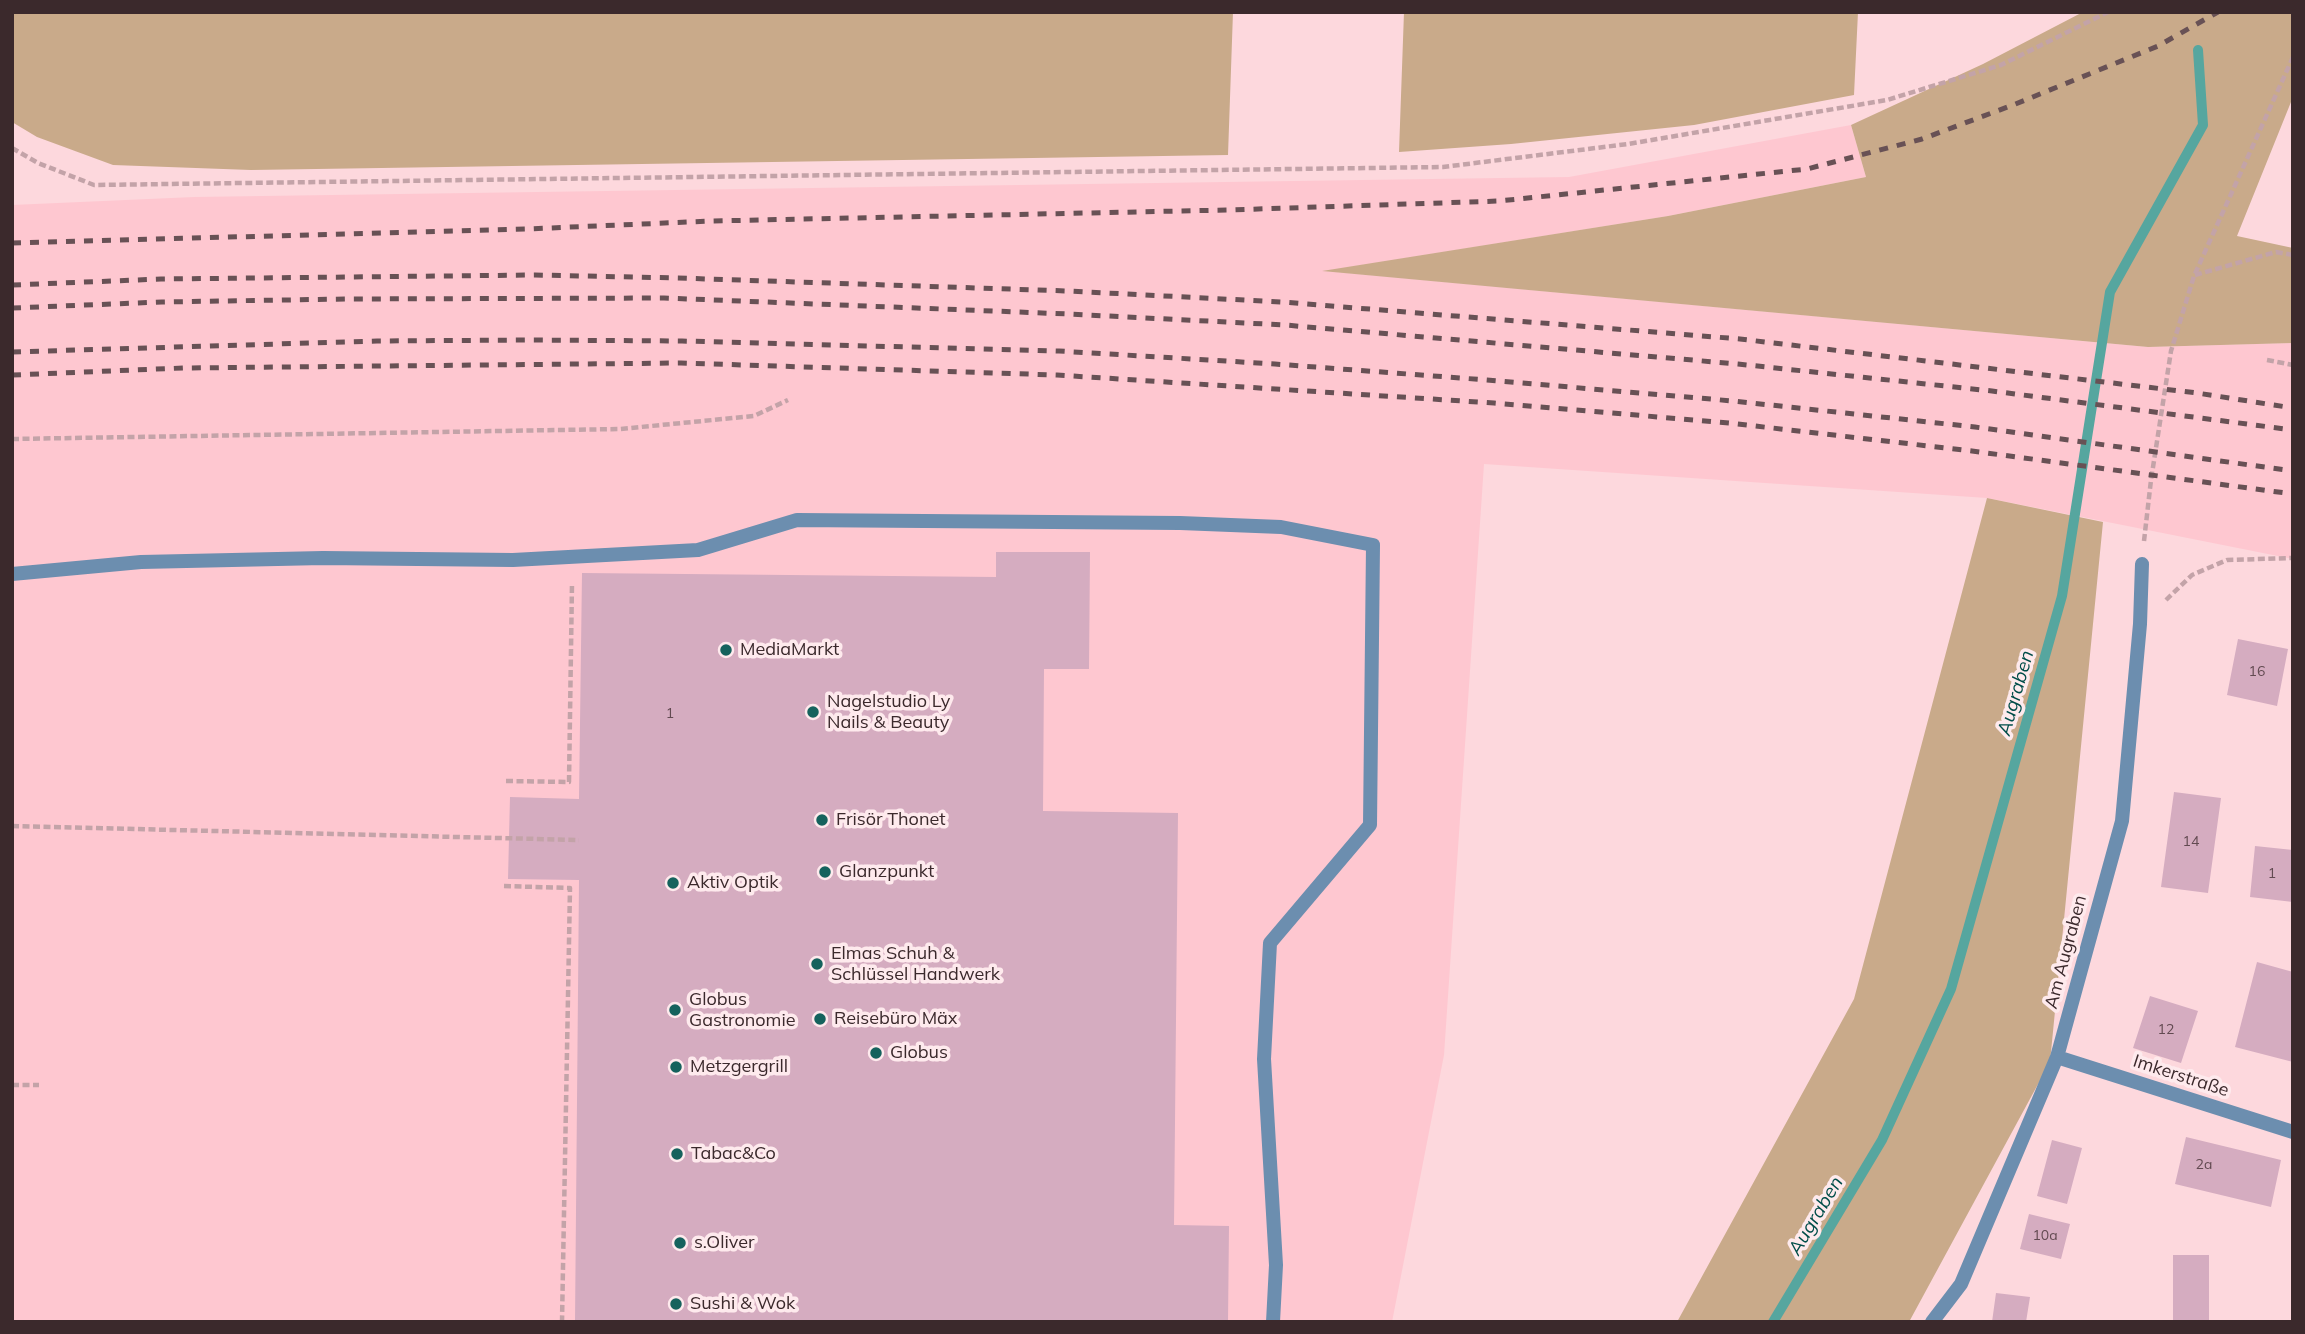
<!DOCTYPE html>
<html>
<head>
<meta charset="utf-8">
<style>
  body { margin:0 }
  #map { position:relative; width:2305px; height:1334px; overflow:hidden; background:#fdd8dd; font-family:Mulish,sans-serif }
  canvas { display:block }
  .frame { position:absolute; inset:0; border:14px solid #3b292c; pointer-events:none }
</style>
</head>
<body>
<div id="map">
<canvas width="2305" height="1334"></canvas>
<div class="frame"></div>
</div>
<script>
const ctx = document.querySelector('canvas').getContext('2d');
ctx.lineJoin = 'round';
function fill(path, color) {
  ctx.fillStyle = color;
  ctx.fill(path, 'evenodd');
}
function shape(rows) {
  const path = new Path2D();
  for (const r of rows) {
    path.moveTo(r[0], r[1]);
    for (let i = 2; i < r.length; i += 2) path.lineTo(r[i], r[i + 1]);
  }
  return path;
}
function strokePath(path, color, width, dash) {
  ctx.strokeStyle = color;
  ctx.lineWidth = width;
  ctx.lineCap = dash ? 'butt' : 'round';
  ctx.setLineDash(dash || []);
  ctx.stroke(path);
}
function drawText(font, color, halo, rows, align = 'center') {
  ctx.font = font + ' Mulish,sans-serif';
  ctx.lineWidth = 7;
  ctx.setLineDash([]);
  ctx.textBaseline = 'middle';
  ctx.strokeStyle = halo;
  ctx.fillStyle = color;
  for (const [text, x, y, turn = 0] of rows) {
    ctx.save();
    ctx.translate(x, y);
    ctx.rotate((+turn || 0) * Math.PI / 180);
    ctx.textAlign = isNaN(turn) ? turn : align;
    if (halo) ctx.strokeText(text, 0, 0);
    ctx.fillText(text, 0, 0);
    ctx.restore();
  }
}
const built = shape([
  [1851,125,1866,177,1668,216,1326,271,2148,347,2293,343,2293,559,1987,498,1484,464,1444,1055,1392,1322,12,1322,12,205,194,197,1569,177]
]);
const green = shape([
  [12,12,1233,12,1228,155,251,170,113,165,37,137,12,122],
  [1404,12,1858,12,1854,95,1694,125,1511,144,1399,152],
  [2083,12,2293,12,2293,97,2237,236,2293,248,2293,343,2148,347,1322,271,1668,216,1866,177,1851,125,1983,64],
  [1987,498,2103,522,2050,1062,1909,1322,1677,1322,1854,999]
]);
const stream = shape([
  [1773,1322,1882,1140,1951,989,2062,596,2110,292,2203,125,2198,50]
]);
const building = shape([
  [996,552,1090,552,1089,669,1044,669,1043,811,1178,813,1174,1225,1229,1226,1228,1322,575,1322,579,880,508,879,510,797,579,799,582,573,996,577],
  [2238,639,2288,649,2277,706,2227,695],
  [2174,792,2221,798,2208,893,2161,887],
  [2255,846,2293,850,2293,902,2250,897],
  [2257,962,2293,972,2293,1062,2235,1047],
  [2150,996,2198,1011,2181,1063,2133,1048],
  [2186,1137,2281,1160,2271,1207,2175,1184],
  [2052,1140,2082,1148,2067,1204,2037,1196],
  [2029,1214,2070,1224,2061,1259,2020,1249],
  [2173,1255,2209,1255,2209,1322,2173,1322],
  [1996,1293,2030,1297,2026,1322,1992,1322]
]);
const path = shape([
  [12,148,38,163,94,185,1443,167,1628,144,1887,100,2001,65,2108,12],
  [2195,275,2276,252,2293,255],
  [2267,360,2293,365],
  [12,439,620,429,754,416,788,400],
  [2144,541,2151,480,2171,351,2194,276,2293,57],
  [2166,600,2192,575,2227,560,2293,558],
  [506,781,569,782,572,583],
  [12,826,579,840],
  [504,886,570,888,562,1322],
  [12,1085,39,1085]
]);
const service = shape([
  [12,574,141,562,323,558,513,560,698,550,797,520,1180,523,1281,527,1373,545,1370,825,1270,943,1264,1059,1276,1265,1273,1322]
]);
const minor = shape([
  [2057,1057,2293,1132],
  [1932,1322,1961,1284,2057,1057,2122,821,2140,624,2142,564]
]);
const rail = shape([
  [12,243,526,229,712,221,1228,210,1499,201,1807,169,1922,139,2013,105,2158,46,2218,12],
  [12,285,161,279,535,275,678,278,1068,291,1282,302,1740,339,2197,393,2293,408],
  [12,308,162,302,345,299,664,298,1068,314,1285,325,1738,364,1992,391,2293,430],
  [12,352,377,341,530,340,682,341,1059,351,1275,364,1487,380,1733,401,1975,427,2293,471],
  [12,375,183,368,681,363,1057,375,1494,403,1729,423,1972,451,2293,494]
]);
const markers = [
  [726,650,7,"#15625d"],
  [813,712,7,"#15625d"],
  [822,820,7,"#15625d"],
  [825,872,7,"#15625d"],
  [673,883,7,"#15625d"],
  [817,964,7,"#15625d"],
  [675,1010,7,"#15625d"],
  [820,1019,7,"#15625d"],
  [876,1053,7,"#15625d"],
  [676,1067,7,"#15625d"],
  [677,1154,7,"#15625d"],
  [680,1243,7,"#15625d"],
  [676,1304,7,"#15625d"]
];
const numberNames = [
  ["16",2257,672],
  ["1",670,714],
  ["14",2191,842],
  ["1",2272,874],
  ["12",2166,1030],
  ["2a",2204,1165],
  ["10a",2045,1236]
];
const poiNames = [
  ["MediaMarkt",740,650],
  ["Nagelstudio Ly",827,702],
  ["Nails & Beauty",827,723],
  ["Frisör Thonet",836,820],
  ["Glanzpunkt",839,872],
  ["Aktiv Optik",687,883],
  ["Elmas Schuh &",831,954],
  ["Schlüssel Handwerk",831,975],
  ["Globus",689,1000],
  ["Gastronomie",689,1021],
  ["Reisebüro Mäx",834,1019],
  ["Globus",890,1053],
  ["Metzgergrill",690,1067],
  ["Tabac&Co",691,1154],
  ["s.Oliver",694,1243],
  ["Sushi & Wok",690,1304]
];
const streetNames = [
  ["Am Augraben",2066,952,-75],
  ["Imkerstraße",2181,1076,18]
];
const waterNames = [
  ["Augraben",2016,693,-74],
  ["Augraben",1816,1216,-59]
];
fill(built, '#fec7d0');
fill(green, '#c9aa8a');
strokePath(stream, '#56a69f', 10);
fill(building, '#d5acc0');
strokePath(path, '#c3a3a8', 4.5, [7, 3.5]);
strokePath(service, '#6c8eaf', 14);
strokePath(minor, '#6c8eaf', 14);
strokePath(rail, '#685155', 5, [9, 9]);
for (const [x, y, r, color] of markers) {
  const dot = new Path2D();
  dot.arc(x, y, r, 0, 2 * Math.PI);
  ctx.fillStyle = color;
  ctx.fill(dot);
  strokePath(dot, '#feeaed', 2.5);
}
drawText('14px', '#624a51', null, numberNames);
drawText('18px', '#3b292c', '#feeaed', poiNames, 'left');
drawText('18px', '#3b292c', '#feeaed', streetNames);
drawText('italic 19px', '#004d49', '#feeaed', waterNames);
</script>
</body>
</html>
